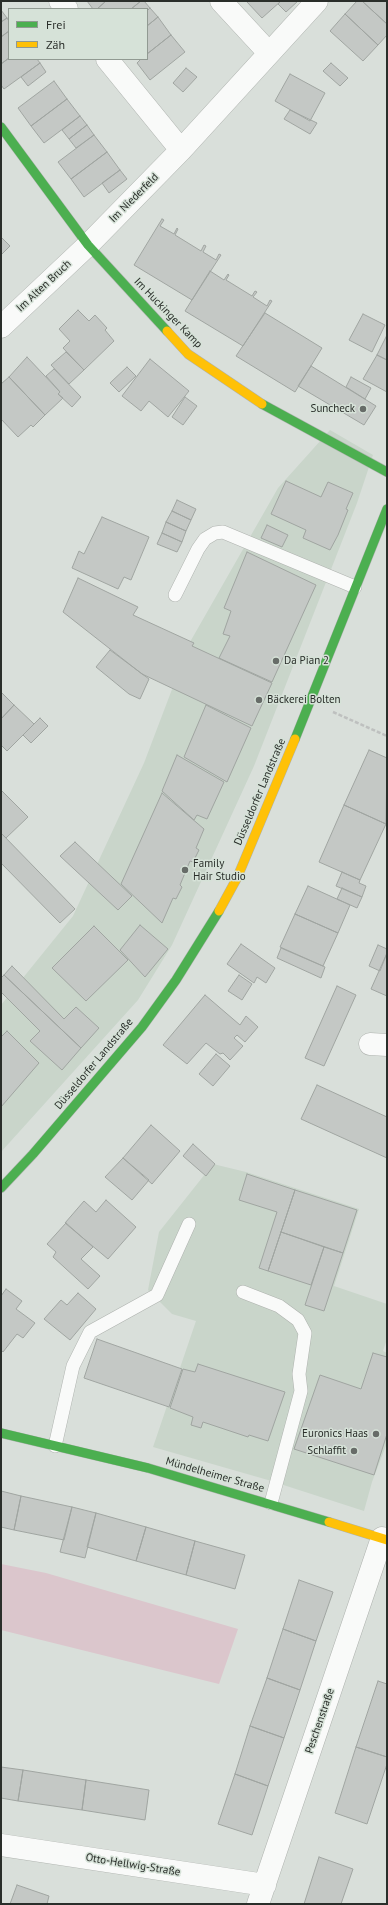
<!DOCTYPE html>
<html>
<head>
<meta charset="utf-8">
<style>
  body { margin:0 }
  #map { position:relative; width:388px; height:1905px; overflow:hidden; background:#d9dfda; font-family:"PT Sans",sans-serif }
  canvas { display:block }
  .frame { position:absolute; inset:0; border:2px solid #2a2e2a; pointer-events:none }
  .legend { position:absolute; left:8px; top:8px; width:140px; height:52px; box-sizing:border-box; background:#d6e2d8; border:1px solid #919a92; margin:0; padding:5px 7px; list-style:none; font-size:12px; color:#2a2e2a }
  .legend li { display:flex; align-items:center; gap:8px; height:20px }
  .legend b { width:20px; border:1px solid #919a92 }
</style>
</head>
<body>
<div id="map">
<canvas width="388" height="1905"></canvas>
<div class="frame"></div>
<ul class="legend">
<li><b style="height:5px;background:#4caf50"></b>Frei</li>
<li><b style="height:5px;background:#ffc107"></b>Zäh</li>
</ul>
</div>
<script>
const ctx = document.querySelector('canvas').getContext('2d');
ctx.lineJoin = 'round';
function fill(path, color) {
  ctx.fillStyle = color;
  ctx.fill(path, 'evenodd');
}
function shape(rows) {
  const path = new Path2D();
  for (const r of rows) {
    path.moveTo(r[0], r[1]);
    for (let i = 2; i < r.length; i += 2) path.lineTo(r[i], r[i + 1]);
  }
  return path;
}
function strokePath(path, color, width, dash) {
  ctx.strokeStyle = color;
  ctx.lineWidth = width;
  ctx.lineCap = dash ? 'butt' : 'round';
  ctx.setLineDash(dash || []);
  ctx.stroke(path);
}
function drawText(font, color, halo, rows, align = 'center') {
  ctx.font = font + ' "PT Sans",sans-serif';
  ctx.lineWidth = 3;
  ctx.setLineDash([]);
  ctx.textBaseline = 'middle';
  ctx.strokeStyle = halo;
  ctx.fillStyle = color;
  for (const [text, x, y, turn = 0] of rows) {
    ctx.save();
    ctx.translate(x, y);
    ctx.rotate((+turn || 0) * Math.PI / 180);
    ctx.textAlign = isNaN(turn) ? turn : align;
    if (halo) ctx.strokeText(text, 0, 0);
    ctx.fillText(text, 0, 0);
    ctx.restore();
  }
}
const built = shape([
  [330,430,373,455,357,503,254,766,172,945,138,1000,1,1152,1,1005,73,916,144,763,190,642,278,488],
  [213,1164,246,1172,359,1209,334,1286,387,1304,387,1339,383,1351,387,1353,387,1443,372,1482,364,1511,268,1480,153,1447,196,1321,172,1314,148,1290,159,1232]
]);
const green = shape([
  [1,1564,46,1573,238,1629,219,1684,1,1630]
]);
const building = shape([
  [87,1,106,1,97,9,93,9,87,1],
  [106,1,141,1,131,9,97,9,106,1],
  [141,1,144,1,150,8,147,11,147,9,131,9,141,1],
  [248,1,281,1,262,18,247,2,248,1],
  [281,1,298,1,286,12,278,4,281,1],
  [357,1,362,1,387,24,387,35,378,45,345,14,357,1],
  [362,1,387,1,387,24,362,1],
  [150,8,158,17,147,26,147,11,150,8],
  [1,10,7,18,1,22,1,10],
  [345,14,378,45,363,61,330,31,345,14],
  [158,17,171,35,147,54,147,26,158,17],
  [7,18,9,21,9,31,1,37,1,22,7,18],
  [9,31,9,58,1,64,1,37,9,31],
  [171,35,185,52,150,80,137,63,141,59,147,59,147,54,171,35],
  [9,58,37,59,40,63,4,89,1,85,1,64,9,58],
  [40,63,46,72,28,86,21,77,40,63],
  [331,63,348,78,340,86,323,71,331,63],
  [186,68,197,77,183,92,173,83,186,68],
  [290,74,325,93,310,121,275,101,290,74],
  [54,81,67,99,31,126,18,108,54,81],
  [67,99,80,116,44,143,31,126,67,99],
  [290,110,317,123,310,134,284,119,290,110],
  [80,116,87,125,69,139,62,130,80,116],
  [87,125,94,135,76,148,69,139,87,125],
  [94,135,107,152,71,179,58,162,94,135],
  [107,152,120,170,84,197,71,179,107,152],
  [120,170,127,179,109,193,102,183,120,170],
  [162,219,164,220,160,226,174,234,177,228,178,229,175,235,201,251,204,245,206,246,203,252,216,260,219,254,221,255,192,300,134,265,162,219],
  [1,237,10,246,1,255,1,237],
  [210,271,224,280,228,274,229,275,226,280,252,296,255,291,257,292,253,297,267,306,270,300,272,301,243,346,185,311,210,271],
  [78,310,89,321,95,315,107,328,105,330,114,341,84,370,63,348,70,341,59,329,78,310],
  [265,313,322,348,295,392,236,356,265,313],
  [363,314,385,325,372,352,349,340,363,314],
  [387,335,387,360,377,355,387,335],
  [66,352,84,370,69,384,51,365,66,352],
  [377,355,387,360,387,392,363,379,377,355],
  [27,357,60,392,58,394,63,398,45,415,9,377,27,357],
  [150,359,189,391,168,417,149,401,141,411,122,396,150,359],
  [311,366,376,406,364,425,298,386,311,366],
  [127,367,136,376,119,392,110,383,127,367],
  [54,369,81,397,72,407,58,394,60,392,46,376,54,369],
  [9,377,45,415,33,427,31,425,18,437,1,419,1,384,9,377],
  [351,377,371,388,365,399,346,387,351,377],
  [185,397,197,406,183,425,172,417,185,397],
  [286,481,321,497,328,482,353,493,346,509,348,510,338,535,330,550,303,538,306,530,271,514,286,481],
  [177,500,196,509,191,520,172,511,177,500],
  [172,511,191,520,186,531,166,522,172,511],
  [102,517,149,537,131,580,124,577,118,589,72,568,79,551,84,554,102,517],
  [166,522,186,531,182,542,162,533,166,522],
  [267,525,288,535,282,547,261,538,267,525],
  [162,533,182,542,177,552,157,544,162,533],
  [247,552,316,585,272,682,219,658,230,636,223,634,231,611,224,608,247,552],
  [78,578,138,607,133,615,194,643,192,646,272,683,252,726,142,674,63,612,78,578],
  [110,650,149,679,140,699,129,694,96,667,110,650],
  [1,692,14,705,1,719,1,692],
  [14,705,34,724,7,751,1,745,1,719,14,705],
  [206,705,251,728,227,782,184,757,206,705],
  [40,718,48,726,31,743,23,735,40,718],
  [369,750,387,758,386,824,344,805,369,750],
  [177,755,224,782,207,819,197,815,194,820,162,791,177,755],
  [1,790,28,817,6,838,1,833,1,790],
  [162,793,204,829,196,848,199,850,193,862,190,861,180,885,182,887,176,899,173,898,162,923,121,884,162,793],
  [344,805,386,824,360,880,319,862,344,805],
  [1,833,75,909,60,923,1,863,1,833],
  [75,842,132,896,118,910,60,856,75,842],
  [342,872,360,880,359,883,366,886,362,897,336,886,342,872],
  [308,886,350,905,338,933,295,914,308,886],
  [342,888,362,897,357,908,337,899,342,888],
  [295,914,338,933,323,966,280,947,295,914],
  [140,925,168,949,145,977,120,950,140,925],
  [94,926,128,960,86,1001,52,968,94,926],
  [241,944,275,968,266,983,257,977,254,983,227,964,241,944],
  [378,945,387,949,387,953,380,971,369,966,378,945],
  [281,948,325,967,321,978,277,958,281,948],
  [387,953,387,996,371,989,387,953],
  [12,966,64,1019,76,1007,99,1028,81,1048,4,975,12,966],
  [4,975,81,1048,62,1070,30,1041,40,1031,1,992,1,978,4,975],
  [239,975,252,984,242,1000,228,991,239,975],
  [337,986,356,995,324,1066,305,1058,337,986],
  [205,995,240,1025,246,1016,258,1027,245,1042,237,1035,234,1038,243,1046,230,1060,223,1053,220,1054,206,1043,187,1064,163,1045,205,995],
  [7,1031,39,1063,1,1107,1,1037,7,1031],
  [216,1054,230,1066,213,1086,199,1074,216,1054],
  [317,1085,387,1117,387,1158,301,1119,317,1085],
  [151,1125,180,1151,152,1184,123,1158,151,1125],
  [193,1144,215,1164,206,1176,183,1156,193,1144],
  [123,1158,149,1180,132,1200,105,1177,123,1158],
  [247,1174,295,1190,268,1271,259,1268,277,1212,239,1200,247,1174],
  [295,1190,357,1210,343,1253,281,1232,295,1190],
  [106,1200,136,1227,108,1259,65,1223,84,1201,96,1212,106,1200],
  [66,1223,93,1247,81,1259,100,1276,88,1289,53,1257,56,1252,47,1244,66,1223],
  [281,1232,324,1247,311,1285,268,1271,281,1232],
  [324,1247,343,1253,324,1311,305,1305,324,1247],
  [6,1289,22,1301,16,1309,35,1323,23,1338,17,1334,3,1352,1,1350,1,1296,6,1289],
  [78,1293,96,1309,70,1340,44,1319,61,1300,67,1305,78,1293],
  [97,1339,182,1369,169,1407,84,1378,97,1339],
  [373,1353,387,1357,387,1434,374,1475,294,1449,320,1375,361,1389,373,1353],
  [198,1364,285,1392,268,1441,249,1435,248,1437,203,1422,201,1428,191,1425,193,1417,170,1408,183,1369,195,1372,198,1364],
  [1,1491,21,1496,14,1530,1,1527,1,1491],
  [21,1496,72,1507,64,1540,14,1530,21,1496],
  [72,1507,96,1513,85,1558,60,1552,72,1507],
  [96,1513,146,1527,136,1561,87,1547,96,1513],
  [146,1527,195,1541,186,1575,136,1561,146,1527],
  [195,1541,245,1555,235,1589,186,1575,195,1541],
  [299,1580,333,1592,316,1641,283,1629,299,1580],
  [283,1629,316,1641,300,1690,267,1678,283,1629],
  [267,1678,300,1690,284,1738,250,1726,267,1678],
  [378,1681,387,1684,387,1757,356,1747,378,1681],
  [250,1726,284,1738,268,1786,235,1774,250,1726],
  [356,1747,387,1757,387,1764,367,1824,335,1813,356,1747],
  [1,1767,23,1770,18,1801,1,1798,1,1767],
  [23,1770,86,1780,82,1810,18,1801,23,1770],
  [235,1774,268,1786,252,1835,218,1824,235,1774],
  [86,1780,149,1790,145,1820,82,1810,86,1780],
  [319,1857,353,1869,341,1904,304,1904,319,1857],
  [17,1885,49,1896,47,1904,10,1904,17,1885]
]);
const path = shape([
  [333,712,387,736]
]);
const lane = shape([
  [175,595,198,549,205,539,215,533,223,532,355,587],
  [243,1292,279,1306,298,1320,305,1333,299,1374,301,1391,271,1503],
  [55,1446,73,1366,90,1332,157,1295,189,1224]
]);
const street = shape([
  [60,1,67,9],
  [221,1,269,53],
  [107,59,181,150],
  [1,327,88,245,181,150,317,1],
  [370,1044,387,1045],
  [1,1845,265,1885],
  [258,1904,382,1538]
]);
const fast = shape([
  [1,127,88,245,167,331],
  [262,404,387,472],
  [295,739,387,509],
  [1,1188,33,1154,142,1027,176,980,219,911],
  [1,1433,148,1468,329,1522]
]);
const slow = shape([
  [167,331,188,354,262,404],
  [219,911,237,878,295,739],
  [329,1522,387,1540]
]);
const markers = [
  [363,409,4,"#676c68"],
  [276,661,4,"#676c68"],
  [259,700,4,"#676c68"],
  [185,870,4,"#676c68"],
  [376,1434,4,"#676c68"],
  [354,1451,4,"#676c68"]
];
const streetNames = [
  ["Im Niederfeld",134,198,-45],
  ["Im Alten Bruch",44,286,-43],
  ["Im Huckinger Kamp",168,313,46],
  ["Düsseldorfer Landstraße",260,792,-67],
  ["Düsseldorfer Landstraße",94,1064,-50],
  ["Mündelheimer Straße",215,1475,16],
  ["Peschenstraße",320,1721,-71],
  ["Otto-Hellwig-Straße",133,1865,9]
];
const poiNames = [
  ["Suncheck",355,409],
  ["Da Pian 2",284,661,"left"],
  ["Bäckerei Bolten",267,700,"left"],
  ["Family",193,864,"left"],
  ["Hair Studio",193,877,"left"],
  ["Euronics Haas",368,1434],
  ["Schlaffit",346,1451]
];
fill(built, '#c9d5ca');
fill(green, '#dbc6cc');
fill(building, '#c4c8c5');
strokePath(building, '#a0a5a1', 1);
strokePath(lane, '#aeb2ae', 14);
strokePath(street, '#aeb2ae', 23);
strokePath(fast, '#aeb2ae', 10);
strokePath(slow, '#aeb2ae', 10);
strokePath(path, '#bec0bf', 2.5, [4, 2]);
strokePath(lane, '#f9faf9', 13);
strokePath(street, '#f9faf9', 22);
strokePath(fast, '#4caf50', 9);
strokePath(slow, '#ffc107', 9);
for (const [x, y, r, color] of markers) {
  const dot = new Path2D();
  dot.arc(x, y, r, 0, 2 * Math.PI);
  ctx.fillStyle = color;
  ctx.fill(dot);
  strokePath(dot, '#d6e2d8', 1.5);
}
drawText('11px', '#2a2e2a', '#d6e2d8', streetNames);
drawText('11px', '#2a2e2a', '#d6e2d8', poiNames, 'right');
</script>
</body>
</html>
